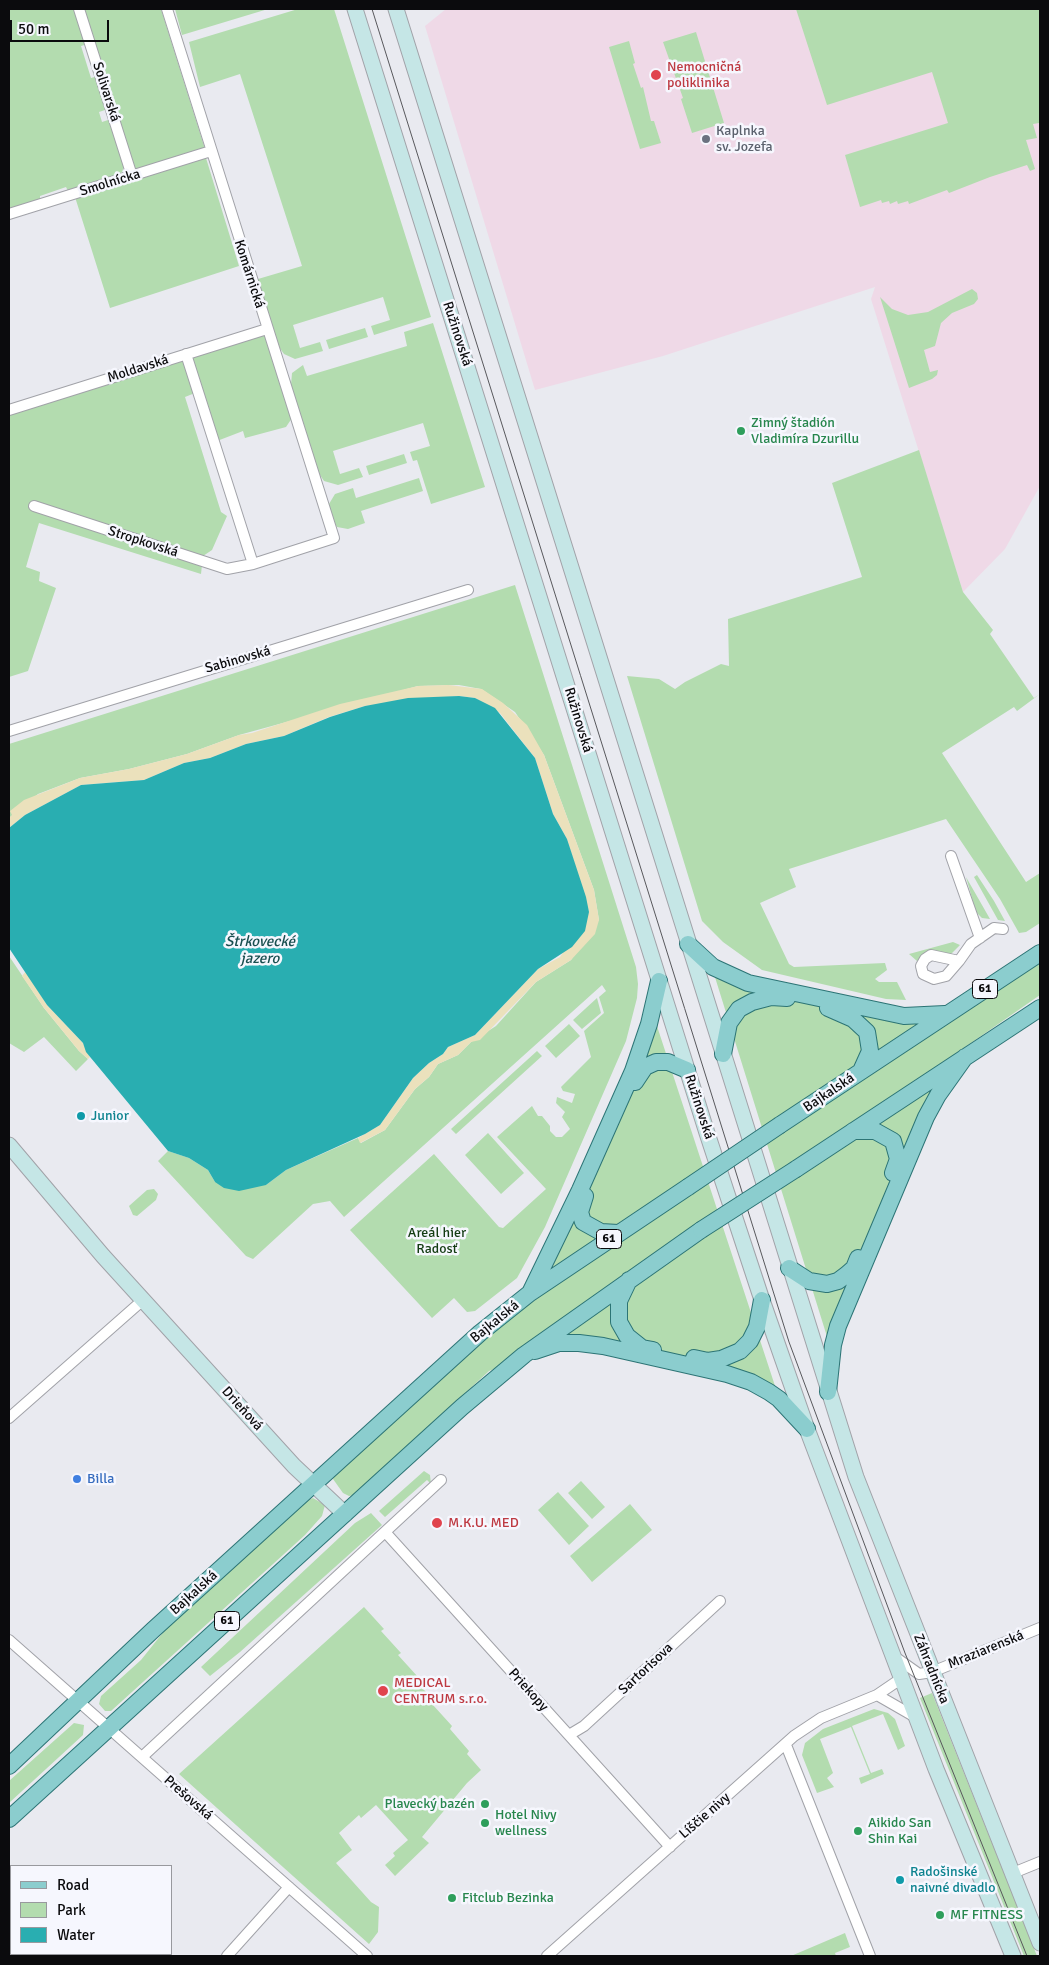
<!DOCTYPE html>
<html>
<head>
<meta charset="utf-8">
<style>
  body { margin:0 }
  #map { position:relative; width:1049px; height:1965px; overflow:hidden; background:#e9eaf0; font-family:Signika,sans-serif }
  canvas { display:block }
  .frame { position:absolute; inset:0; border:10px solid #0b0b0d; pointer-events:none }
  .legend { position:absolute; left:10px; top:1865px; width:162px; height:90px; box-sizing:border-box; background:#f6f7fe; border:1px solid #98999e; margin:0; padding:6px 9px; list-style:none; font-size:15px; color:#0b0b0d }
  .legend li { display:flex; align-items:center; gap:10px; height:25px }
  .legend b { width:25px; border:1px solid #98999e }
  .scale { position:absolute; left:10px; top:20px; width:99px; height:22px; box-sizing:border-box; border:2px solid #0b0b0d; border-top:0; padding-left:6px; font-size:15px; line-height:18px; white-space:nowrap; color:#0b0b0d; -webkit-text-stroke:4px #f6f7fe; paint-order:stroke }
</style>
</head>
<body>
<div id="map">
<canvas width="1049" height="1965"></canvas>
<div class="frame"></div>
<ul class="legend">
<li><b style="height:6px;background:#8bcdce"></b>Road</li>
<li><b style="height:14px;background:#b3dcaf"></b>Park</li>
<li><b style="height:14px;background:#29aeb1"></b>Water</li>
</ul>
<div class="scale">50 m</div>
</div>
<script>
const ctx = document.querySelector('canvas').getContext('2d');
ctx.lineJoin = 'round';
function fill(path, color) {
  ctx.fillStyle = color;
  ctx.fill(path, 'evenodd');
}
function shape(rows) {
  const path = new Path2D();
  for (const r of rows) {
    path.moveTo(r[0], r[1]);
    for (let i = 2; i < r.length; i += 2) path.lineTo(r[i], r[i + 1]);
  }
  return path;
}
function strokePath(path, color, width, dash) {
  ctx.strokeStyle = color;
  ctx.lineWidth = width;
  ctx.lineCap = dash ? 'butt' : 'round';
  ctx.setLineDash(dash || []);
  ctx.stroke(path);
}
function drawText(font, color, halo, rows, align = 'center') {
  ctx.font = font + ' Signika,sans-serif';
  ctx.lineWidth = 5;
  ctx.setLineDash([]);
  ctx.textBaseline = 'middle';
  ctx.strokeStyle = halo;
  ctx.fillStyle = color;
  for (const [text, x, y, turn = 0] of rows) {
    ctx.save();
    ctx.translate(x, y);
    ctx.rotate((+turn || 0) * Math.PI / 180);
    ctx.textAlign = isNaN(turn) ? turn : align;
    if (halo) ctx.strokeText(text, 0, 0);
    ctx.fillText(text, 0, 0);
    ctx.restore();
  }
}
const medical = shape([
  [446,9,1040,9,1040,486,1005,549,963,592,871,299,875,287,663,356,535,390,425,26]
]);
const green = shape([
  [9,9,77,9,88,44,81,46,91,78,98,76,108,109,99,112,102,122,111,119,125,164,122,172,115,177,68,191,66,187,40,196,40,200,9,210],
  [83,9,161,9,205,149,134,172],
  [175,9,268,9,182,35],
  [298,9,334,9,431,317,374,335,371,326,390,320,383,297,293,325,300,348,320,342,323,351,295,359,284,354,279,347,258,279,302,266,240,74,200,87,189,42],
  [796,9,1040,9,1040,127,1039,123,1033,124,1037,138,1026,140,1035,169,1030,171,1027,165,990,177,949,193,947,190,909,204,908,201,898,204,897,201,890,204,889,201,882,203,881,200,860,207,845,155,948,123,932,72,827,105],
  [696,32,724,123,692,133,681,99,683,98,663,42],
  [629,41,635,63,633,64,641,88,643,87,651,121,654,121,661,143,640,149,609,47],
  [206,158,239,266,110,308,75,197],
  [972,289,977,293,978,299,974,304,952,313,941,323,935,346,924,350,930,372,938,370,937,375,932,379,909,388,880,297,892,309,908,315,928,312],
  [433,323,485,487,431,504,417,460,413,461,410,452,430,446,423,423,333,451,340,474,359,468,363,477,338,485,324,481,318,472,291,385,292,373,303,365,307,376,407,346,404,332],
  [365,328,368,337,329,349,326,340],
  [265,332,292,418,286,427,245,438,243,431,217,441,189,357],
  [183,357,195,393,185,397,221,512,227,516,212,550,203,556,201,574,39,523,26,567,40,572,39,581,56,588,28,671,9,677,9,413],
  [919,450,963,592,993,630,990,634,1034,698,1040,694,1017,711,1014,707,942,753,1026,882,1040,873,1040,923,1026,932,1019,933,1000,899,946,819,789,869,796,887,760,903,789,964,794,967,885,963,887,970,875,979,879,982,897,982,906,1000,886,999,762,970,723,942,702,921,627,676,659,679,675,689,685,682,721,664,729,666,728,619,862,577,832,483],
  [404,454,407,463,369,475,366,466],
  [419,478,423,491,361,511,365,523,348,529,337,527,330,517,329,504,335,494,353,488,356,498],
  [515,585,636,967,638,984,637,998,626,1041,545,1227,517,1278,475,1311,467,1312,454,1298,432,1318,350,1230,434,1154,499,1227,503,1228,546,1189,497,1137,532,1106,538,1116,542,1116,550,1126,550,1131,556,1137,562,1137,570,1129,562,1117,565,1112,556,1103,557,1097,572,1103,575,1094,563,1091,561,1087,591,1057,584,1031,604,1013,599,997,606,991,602,985,344,1217,330,1201,313,1204,253,1259,246,1256,158,1161,168,1151,189,1158,208,1170,215,1182,266,1185,286,1170,358,1138,361,1143,385,1130,415,1089,429,1077,438,1064,458,1055,471,1042,496,1026,536,982,571,960,599,920,594,890,544,755,515,712,481,689,459,685,418,686,239,735,187,754,129,769,80,778,38,794,9,818,9,744],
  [977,875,994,901,1005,921,998,920,974,877],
  [966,877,990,919,982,918,976,912],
  [953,942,960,945,951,954,929,952,917,961,909,954],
  [9,956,44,1008,79,1051,88,1059,76,1071,44,1037,24,1052,9,1043],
  [1040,962,1040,995,948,1059,829,1343,714,974,943,1027],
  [597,998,601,1013,582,1029,573,1020],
  [655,1020,777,1392,569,1339,489,1371,355,1495,349,1496,343,1493,333,1479,335,1474,492,1332,543,1294,572,1214],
  [569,1024,580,1036,556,1058,545,1046],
  [537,1051,542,1056,456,1134,451,1129],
  [488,1133,524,1173,501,1194,465,1155],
  [154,1189,158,1194,156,1200,137,1216,133,1215,129,1206,147,1190],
  [424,1471,430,1475,431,1484,427,1480,385,1517,379,1511],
  [581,1481,605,1507,592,1519,568,1493],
  [558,1492,589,1526,569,1545,538,1510],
  [313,1498,325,1505,322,1516,305,1535,111,1711,105,1711,99,1704,101,1696,141,1660,165,1630,308,1500],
  [630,1504,652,1530,592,1582,570,1556],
  [371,1513,382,1525,240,1652,210,1676,201,1667,355,1523],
  [364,1607,384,1629,381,1631,401,1653,398,1655,418,1677,415,1680,435,1702,433,1705,452,1726,450,1729,469,1751,467,1754,481,1770,467,1783,422,1837,429,1843,395,1876,385,1865,395,1856,393,1853,408,1840,376,1805,361,1818,359,1815,339,1833,352,1850,336,1863,371,1902,379,1907,378,1932,369,1944,179,1774],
  [932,1693,1037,1956,1024,1956,920,1698],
  [874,1709,888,1713,895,1719,905,1746,898,1750,883,1714,852,1726,871,1773,882,1769,884,1774,861,1784,859,1778,870,1774,851,1727,820,1739,833,1773,827,1778,834,1787,817,1793,802,1755,805,1743,823,1729],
  [74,1723,84,1725,83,1735,9,1803,9,1781],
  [845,1933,850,1947,835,1953,836,1956,791,1956]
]);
const sand = shape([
  [448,685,482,689,503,703,527,725,544,755,594,890,599,920,595,934,571,960,536,982,480,1040,471,1042,458,1055,438,1064,429,1077,415,1089,385,1130,360,1143,358,1138,380,1125,413,1078,429,1063,443,1054,448,1047,475,1035,538,969,560,957,589,912,567,839,553,814,535,758,500,713,475,698,459,696,365,706,329,717,284,736,246,744,210,758,184,763,144,780,81,785,25,815,9,828,9,818,12,815,10,811,24,800,80,778,129,769,187,754,239,735,252,733,340,704,418,686],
  [26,971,47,1005,83,1043,90,1057,88,1059,79,1051,44,1008,22,976]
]);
const water = shape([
  [459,696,475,698,495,708,535,758,553,814,567,839,586,897,589,912,585,931,572,947,538,969,475,1035,448,1047,443,1054,429,1063,413,1078,380,1125,365,1134,286,1170,266,1185,239,1191,224,1188,215,1182,208,1170,189,1158,168,1151,86,1052,83,1043,47,1005,9,948,9,828,25,815,81,785,144,780,184,763,210,758,246,744,284,736,330,717,365,706,408,698]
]);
const street = shape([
  [79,9,132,176],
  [9,214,211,151],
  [186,354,253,564],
  [9,410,267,329],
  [34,506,227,569,253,564,334,538,167,9],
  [9,731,468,590],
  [951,856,980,938],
  [959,961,931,955,925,959,921,966,923,974,934,979,946,976,959,961,971,944,994,928,1003,929],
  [9,1418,143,1300],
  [386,1533,670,1847],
  [9,1640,367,1956],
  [895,1657,919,1674,932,1672,1040,1628],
  [877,1695,917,1718],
  [569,1735,584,1726,720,1601],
  [786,1745,870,1956],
  [142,1757,441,1480],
  [1013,1873,1040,1862],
  [227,1956,289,1887],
  [547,1956,794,1736,821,1718,877,1695,902,1678]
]);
const secondary = shape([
  [355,9,707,1133,762,1300,807,1429,936,1769,1013,1956],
  [396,9,856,1477,1040,1943],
  [9,1145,103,1256,294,1466,345,1514]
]);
const primary = shape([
  [688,944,713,967,748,983,904,1016,945,1014],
  [828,1008,853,1019,867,1032,870,1051,861,1071],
  [723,1054,729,1023,739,1009,752,1002,771,997,787,998],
  [635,1082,645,1067,656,1062,668,1062,687,1070],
  [780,1125,1040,953],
  [853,1131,875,1131,893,1141,898,1159,893,1173],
  [796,1169,1040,1008],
  [585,1196,580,1212,583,1222,601,1232,618,1233],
  [789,1268,809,1281,827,1284,838,1281,846,1275,854,1268,858,1258],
  [629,1280,619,1301,619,1322,627,1336,642,1348,653,1350],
  [531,1291,580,1190,633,1071,649,1024,659,981],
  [535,1351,559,1343,579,1343,603,1346,727,1374,751,1382,769,1392,779,1399,807,1429],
  [694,1358,708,1361,721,1359,740,1351,750,1341,757,1327,762,1300],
  [828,1392,833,1345,838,1326,926,1117,938,1095,965,1057],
  [9,1766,153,1630,480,1333,530,1293,688,1187],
  [9,1819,462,1407,524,1355,701,1230]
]);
const tram = shape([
  [372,9,789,1342,905,1653,1027,1956]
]);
const primaryBridge = shape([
  [688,1187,780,1125],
  [701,1230,796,1169]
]);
const markers = [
  [656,75,6,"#e0444e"],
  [706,139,5,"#6b7280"],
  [741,431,5,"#2e9e5b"],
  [81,1116,5,"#0f9aa8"],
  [77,1479,5,"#3f7fe0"],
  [437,1523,6,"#e0444e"],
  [383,1691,6,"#e0444e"],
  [485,1804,5,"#2e9e5b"],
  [485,1823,5,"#2e9e5b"],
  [858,1831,5,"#2e9e5b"],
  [900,1880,5,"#0f9aa8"],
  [452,1898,5,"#2e9e5b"],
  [940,1915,5,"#2e9e5b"]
];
const shields = [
  [985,989,25],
  [609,1239,25],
  [227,1621,25]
];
const shieldNames = [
  ["61",985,989],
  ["61",609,1239],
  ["61",227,1621]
];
const healthNames = [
  ["Nemocničná",667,67],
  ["poliklinika",667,83],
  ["M.K.U. MED",448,1523],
  ["MEDICAL",394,1683],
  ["CENTRUM s.r.o.",394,1699]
];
const streetNames = [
  ["Solivarská",106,92,72],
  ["Smolnícka",110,183,-17],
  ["Komárnická",249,274,72],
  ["Ružinovská",457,334,72],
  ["Moldavská",138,369,-18],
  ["Stropkovská",143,542,18],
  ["Sabinovská",238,660,-16],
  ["Ružinovská",578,720,73],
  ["Bajkalská",829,1093,-34],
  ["Ružinovská",699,1107,72],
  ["Bajkalská",495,1322,-39],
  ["Drieňová",242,1409,48],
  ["Bajkalská",194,1593,-42],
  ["Mraziarenská",986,1650,-22],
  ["Sartorisova",646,1669,-43],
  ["Záhradnícka",931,1669,68],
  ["Priekopy",528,1690,48],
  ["Prešovská",188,1798,41],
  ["Líščie nivy",705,1816,-41]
];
const worshipNames = [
  ["Kaplnka",716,131],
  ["sv. Jozefa",716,147]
];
const leisureNames = [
  ["Zimný štadión",751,423],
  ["Vladimíra Dzurillu",751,439],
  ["Plavecký bazén",475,1804,"right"],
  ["Hotel Nivy",495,1815],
  ["wellness",495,1831],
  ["Aikido San",868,1823],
  ["Shin Kai",868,1839],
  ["Fitclub Bezinka",462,1898],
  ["MF FITNESS",950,1915]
];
const cultureNames = [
  ["Junior",91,1116],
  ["Radošinské",910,1872],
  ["naivné divadlo",910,1888]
];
const parkNames = [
  ["Areál hier",437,1233],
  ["Radosť",437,1249]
];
const shopNames = [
  ["Billa",87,1479]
];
const waterNames = [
  ["Štrkovecké",260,942],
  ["jazero",260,959]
];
fill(medical, '#efd9e7');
fill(green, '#b3dcaf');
fill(sand, '#ebe1bc');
fill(water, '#29aeb1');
strokePath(street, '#a1a2a8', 12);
strokePath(secondary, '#a1a2a8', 17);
strokePath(primary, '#2c7475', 18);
strokePath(street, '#fff', 10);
strokePath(secondary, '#c5e6e6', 15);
strokePath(primary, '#8bcdce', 16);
strokePath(tram, '#58585c', 1);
strokePath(primaryBridge, '#2c7475', 18, []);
strokePath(primaryBridge, '#8bcdce', 16);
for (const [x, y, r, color] of markers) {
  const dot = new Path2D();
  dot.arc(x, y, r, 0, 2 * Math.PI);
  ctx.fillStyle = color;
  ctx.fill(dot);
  strokePath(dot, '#f6f7fe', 2);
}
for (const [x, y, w] of shields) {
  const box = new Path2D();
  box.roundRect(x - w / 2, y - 9.5, w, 19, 4);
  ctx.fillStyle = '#f6f7fe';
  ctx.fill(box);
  strokePath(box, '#0b0b0d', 1);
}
drawText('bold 12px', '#0b0b0d', null, shieldNames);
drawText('14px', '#be3a42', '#f6f7fe', healthNames, 'left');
drawText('14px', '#0b0b0d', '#f6f7fe', streetNames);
drawText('14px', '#5b616d', '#f6f7fe', worshipNames, 'left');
drawText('14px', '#27864d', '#f6f7fe', leisureNames, 'left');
drawText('14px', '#0d838f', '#f6f7fe', cultureNames, 'left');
drawText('14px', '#133c12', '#f6f7fe', parkNames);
drawText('14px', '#366cbe', '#f6f7fe', shopNames, 'left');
drawText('italic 15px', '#194f50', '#f6f7fe', waterNames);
</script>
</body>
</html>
